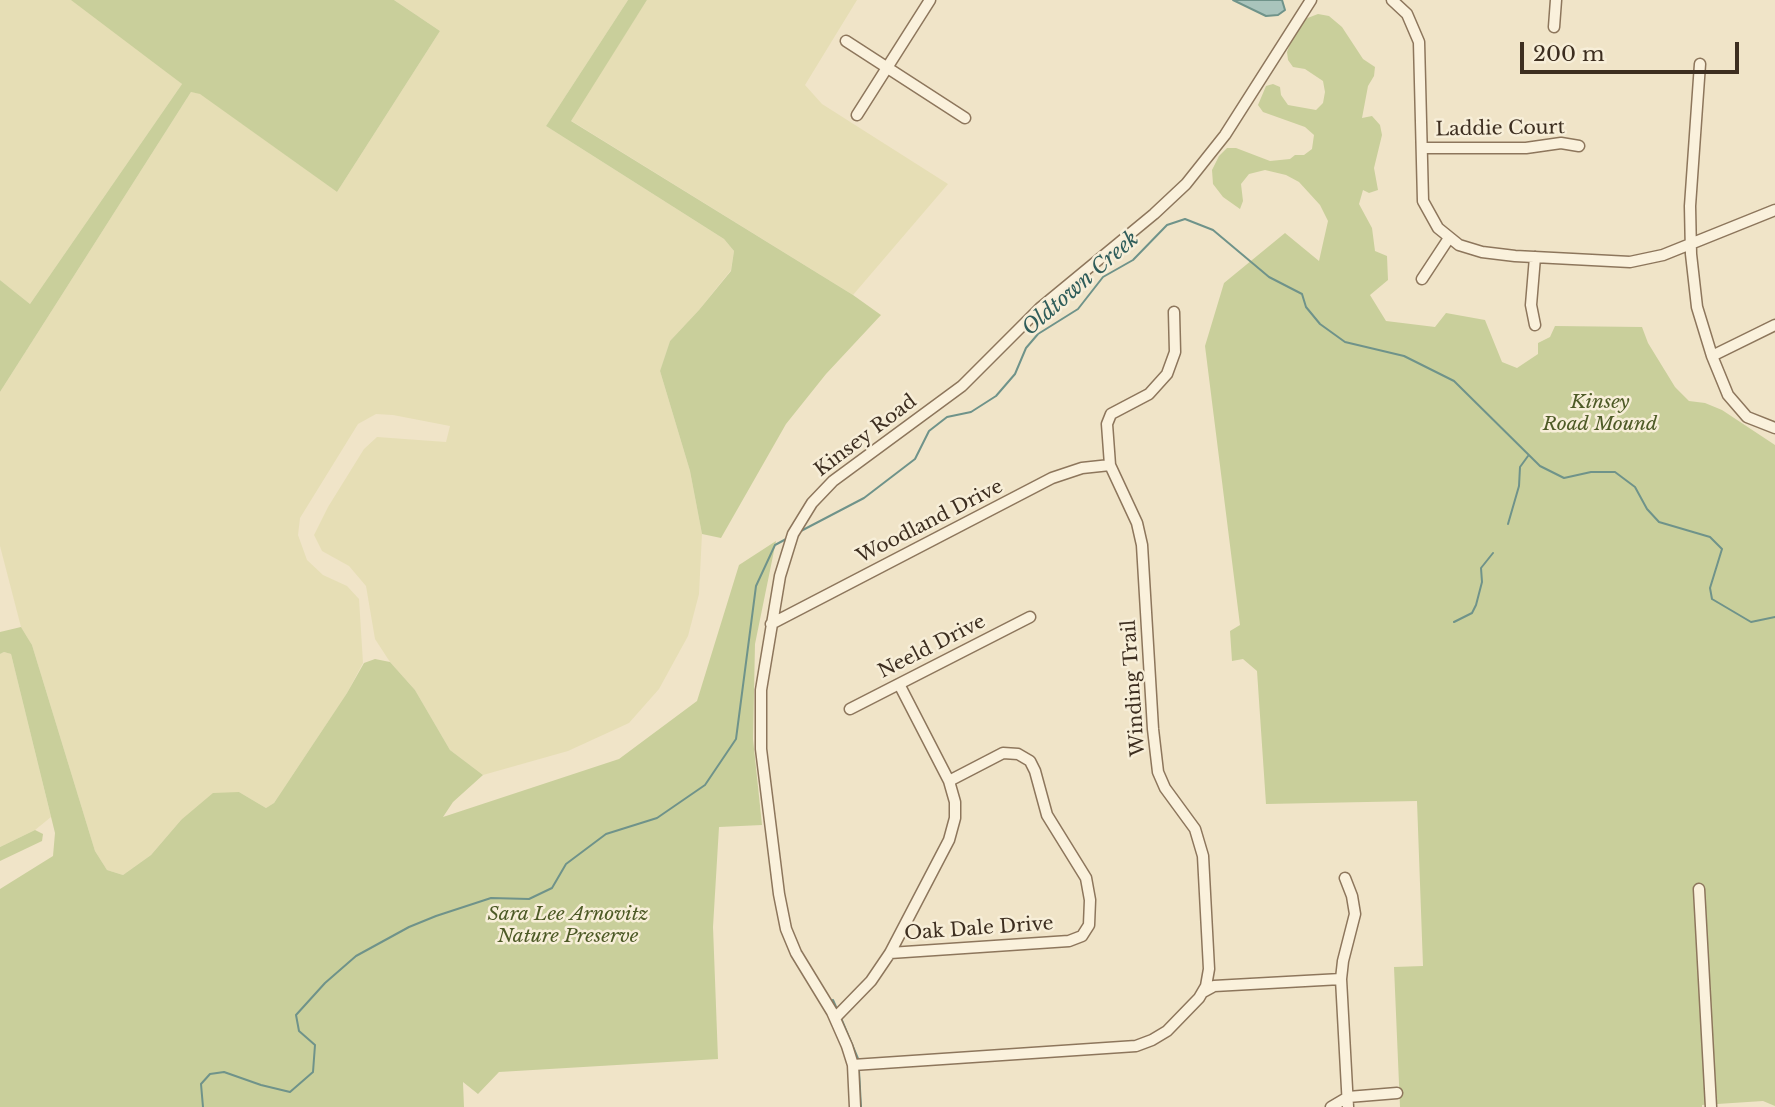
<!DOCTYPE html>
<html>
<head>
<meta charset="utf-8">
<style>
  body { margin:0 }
  #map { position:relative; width:1775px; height:1107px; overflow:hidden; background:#f0e4c8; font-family:"Libre Baskerville",serif }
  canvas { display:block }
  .scale { position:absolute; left:1520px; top:42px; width:219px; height:32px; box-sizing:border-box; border:4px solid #3d2e20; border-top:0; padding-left:9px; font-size:21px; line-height:24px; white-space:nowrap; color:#3d2e20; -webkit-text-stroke:5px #f7eed8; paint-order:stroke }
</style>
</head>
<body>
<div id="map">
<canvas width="1775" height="1107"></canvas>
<div class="scale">200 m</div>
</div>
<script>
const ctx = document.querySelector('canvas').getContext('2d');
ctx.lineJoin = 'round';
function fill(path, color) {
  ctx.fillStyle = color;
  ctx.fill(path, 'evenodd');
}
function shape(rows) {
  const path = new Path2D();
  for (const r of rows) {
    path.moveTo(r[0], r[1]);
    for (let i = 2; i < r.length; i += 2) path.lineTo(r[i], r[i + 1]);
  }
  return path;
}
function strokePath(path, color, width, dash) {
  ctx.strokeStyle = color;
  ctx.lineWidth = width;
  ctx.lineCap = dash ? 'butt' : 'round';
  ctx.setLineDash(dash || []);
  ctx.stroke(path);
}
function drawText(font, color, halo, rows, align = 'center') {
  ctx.font = font + ' "Libre Baskerville",serif';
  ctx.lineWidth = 5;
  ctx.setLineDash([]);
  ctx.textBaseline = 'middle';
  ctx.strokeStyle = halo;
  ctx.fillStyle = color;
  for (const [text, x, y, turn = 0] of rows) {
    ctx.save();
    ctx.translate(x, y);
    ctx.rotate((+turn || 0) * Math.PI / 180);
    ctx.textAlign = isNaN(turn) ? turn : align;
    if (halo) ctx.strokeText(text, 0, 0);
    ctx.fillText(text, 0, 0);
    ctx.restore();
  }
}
const farmland = shape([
  [0,0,78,0,182,84,30,304,0,280],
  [394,0,628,0,546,126,724,239,734,251,731,270,699,310,670,341,660,371,690,471,702,534,699,594,688,636,659,689,629,723,568,751,483,775,450,750,415,690,390,662,375,639,366,586,349,566,322,551,314,535,328,507,364,449,377,437,446,442,450,426,393,415,376,414,358,424,300,518,298,535,307,560,323,575,347,586,359,599,363,663,347,693,274,803,266,808,239,792,181,820,151,855,123,875,107,870,95,851,32,645,21,627,0,546,0,392,191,92,200,93,337,192,440,31],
  [647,0,857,0,805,85,822,104,948,184,853,295,570,120],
  [4,652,11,654,51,817,35,830,0,847,0,654]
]);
const green = shape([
  [71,0,394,0,440,31,337,192,200,94,191,92,0,392,0,280,30,304,182,84],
  [628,0,647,0,571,121,853,295,881,315,826,374,786,424,721,538,702,534,690,471,660,371,670,341,699,310,731,271,734,251,724,239,546,126],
  [1318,14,1329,16,1342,27,1363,59,1375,67,1374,76,1368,86,1362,118,1372,116,1380,125,1382,135,1374,168,1378,190,1369,193,1363,190,1359,204,1372,228,1375,251,1387,256,1388,280,1370,295,1386,321,1435,327,1446,313,1485,320,1502,362,1517,368,1538,354,1538,343,1550,337,1555,326,1642,327,1648,343,1675,387,1689,401,1705,403,1722,410,1775,445,1775,1106,1763,1101,1702,1105,1702,1107,1400,1107,1394,967,1423,966,1417,801,1266,804,1257,671,1243,659,1232,661,1230,631,1240,625,1205,346,1224,283,1285,233,1319,261,1328,221,1320,205,1299,182,1286,175,1265,170,1249,174,1241,184,1243,201,1240,209,1223,197,1213,184,1212,170,1219,156,1227,148,1236,148,1270,161,1290,159,1295,155,1304,155,1312,149,1314,135,1305,127,1263,112,1258,105,1266,86,1273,84,1280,87,1281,95,1288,105,1316,110,1323,103,1325,92,1323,81,1305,69,1293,67,1288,60,1287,52,1292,39,1305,19],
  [776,541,755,644,753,739,762,825,719,827,713,927,718,1059,499,1072,478,1094,463,1082,464,1107,0,1107,0,889,53,856,55,833,11,654,4,652,0,654,0,632,21,627,32,645,95,851,107,870,123,875,151,855,181,820,213,793,239,792,266,808,274,803,347,693,364,663,375,659,390,662,415,690,450,750,483,775,453,802,443,817,619,759,697,701,739,565],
  [35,830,43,834,42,841,0,861,0,847]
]);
const water = shape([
  [1233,0,1282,0,1285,10,1278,15,1266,16,1233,0]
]);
const stream = shape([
  [1508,524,1519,486,1520,467,1528,456],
  [799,532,864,498,915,459,929,431,947,417,971,412,996,396,1015,374,1026,348,1038,334,1078,309,1103,277,1133,260,1167,225,1185,219,1213,230,1269,277,1302,294,1306,307,1320,324,1345,342,1404,356,1454,381,1540,466,1564,478,1591,472,1615,472,1635,487,1647,509,1659,522,1710,537,1722,549,1710,588,1712,599,1751,622,1775,617],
  [1454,622,1472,613,1476,605,1482,582,1481,568,1493,553],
  [833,1000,837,1009],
  [841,1018,859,1061],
  [859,1070,861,1107],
  [203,1107,201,1084,210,1074,224,1072,261,1085,290,1092,313,1072,315,1045,299,1031,296,1015,325,983,356,956,409,927,436,916,491,898,529,899,552,888,566,864,606,834,657,818,705,785,736,739,756,586,775,545,788,538]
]);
const minor = shape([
  [1392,0,1407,14,1419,42,1423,201,1438,228,1459,245,1482,252,1515,256,1630,262,1663,255,1775,210],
  [1554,27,1556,0],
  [846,41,965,118],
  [1700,64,1690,206,1691,254,1697,307,1712,356,1728,395,1747,417,1775,428],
  [857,115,930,0],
  [1423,148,1526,148,1561,143,1579,146],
  [1422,279,1449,238],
  [1535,325,1531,305,1535,257],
  [1712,356,1775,325],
  [771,624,1052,478,1082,468,1110,465],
  [850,709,1030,617],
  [1699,889,1711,1107],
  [890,953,1069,941,1082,936,1089,925,1090,900,1086,878,1047,815,1035,771,1030,761,1018,754,1003,753,949,781],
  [1341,979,1343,961,1355,914,1352,896,1345,878],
  [1203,992,1214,986,1341,979,1348,1107],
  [835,1018,871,981,890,953,949,840,955,818,955,802,949,781,899,684],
  [853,1065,1136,1046,1152,1040,1167,1031,1199,998,1206,986,1209,969,1203,856,1195,829,1165,788,1158,772,1153,729,1142,545,1137,523,1110,465,1107,424,1111,414,1149,394,1167,374,1175,352,1174,312],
  [855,1107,853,1065,847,1046,832,1012,796,953,786,929,779,894,761,749,761,690,780,576,793,534,812,503,833,481,962,386,1040,308,1154,214,1186,184,1225,135,1311,0],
  [1331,1107,1348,1097,1397,1093]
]);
const streetNames = [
  ["Laddie Court",1500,129,-1],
  ["Kinsey Road",866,436,-37],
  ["Woodland Drive",930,522,-27],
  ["Neeld Drive",932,647,-27],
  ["Winding Trail",1134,688,-94],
  ["Oak Dale Drive",979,929,-4]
];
const parkNames = [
  ["Kinsey",1600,403],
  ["Road Mound",1600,425],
  ["Sara Lee Arnovitz",568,915],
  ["Nature Preserve",568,937]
];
const waterNames = [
  ["Oldtown Creek",1081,284,-41]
];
fill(farmland, '#e6deb5');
fill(green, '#c9cf9b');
fill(water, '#a9c4bc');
strokePath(water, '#6f938a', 2);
strokePath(stream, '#6f938a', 2);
strokePath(minor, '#8d765c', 13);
strokePath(minor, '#faf1dc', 10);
drawText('19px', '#3d2e20', '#f7eed8', streetNames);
drawText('italic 19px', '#4d5a26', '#f7eed8', parkNames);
drawText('italic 21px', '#2f5d5a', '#f7eed8', waterNames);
</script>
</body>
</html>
